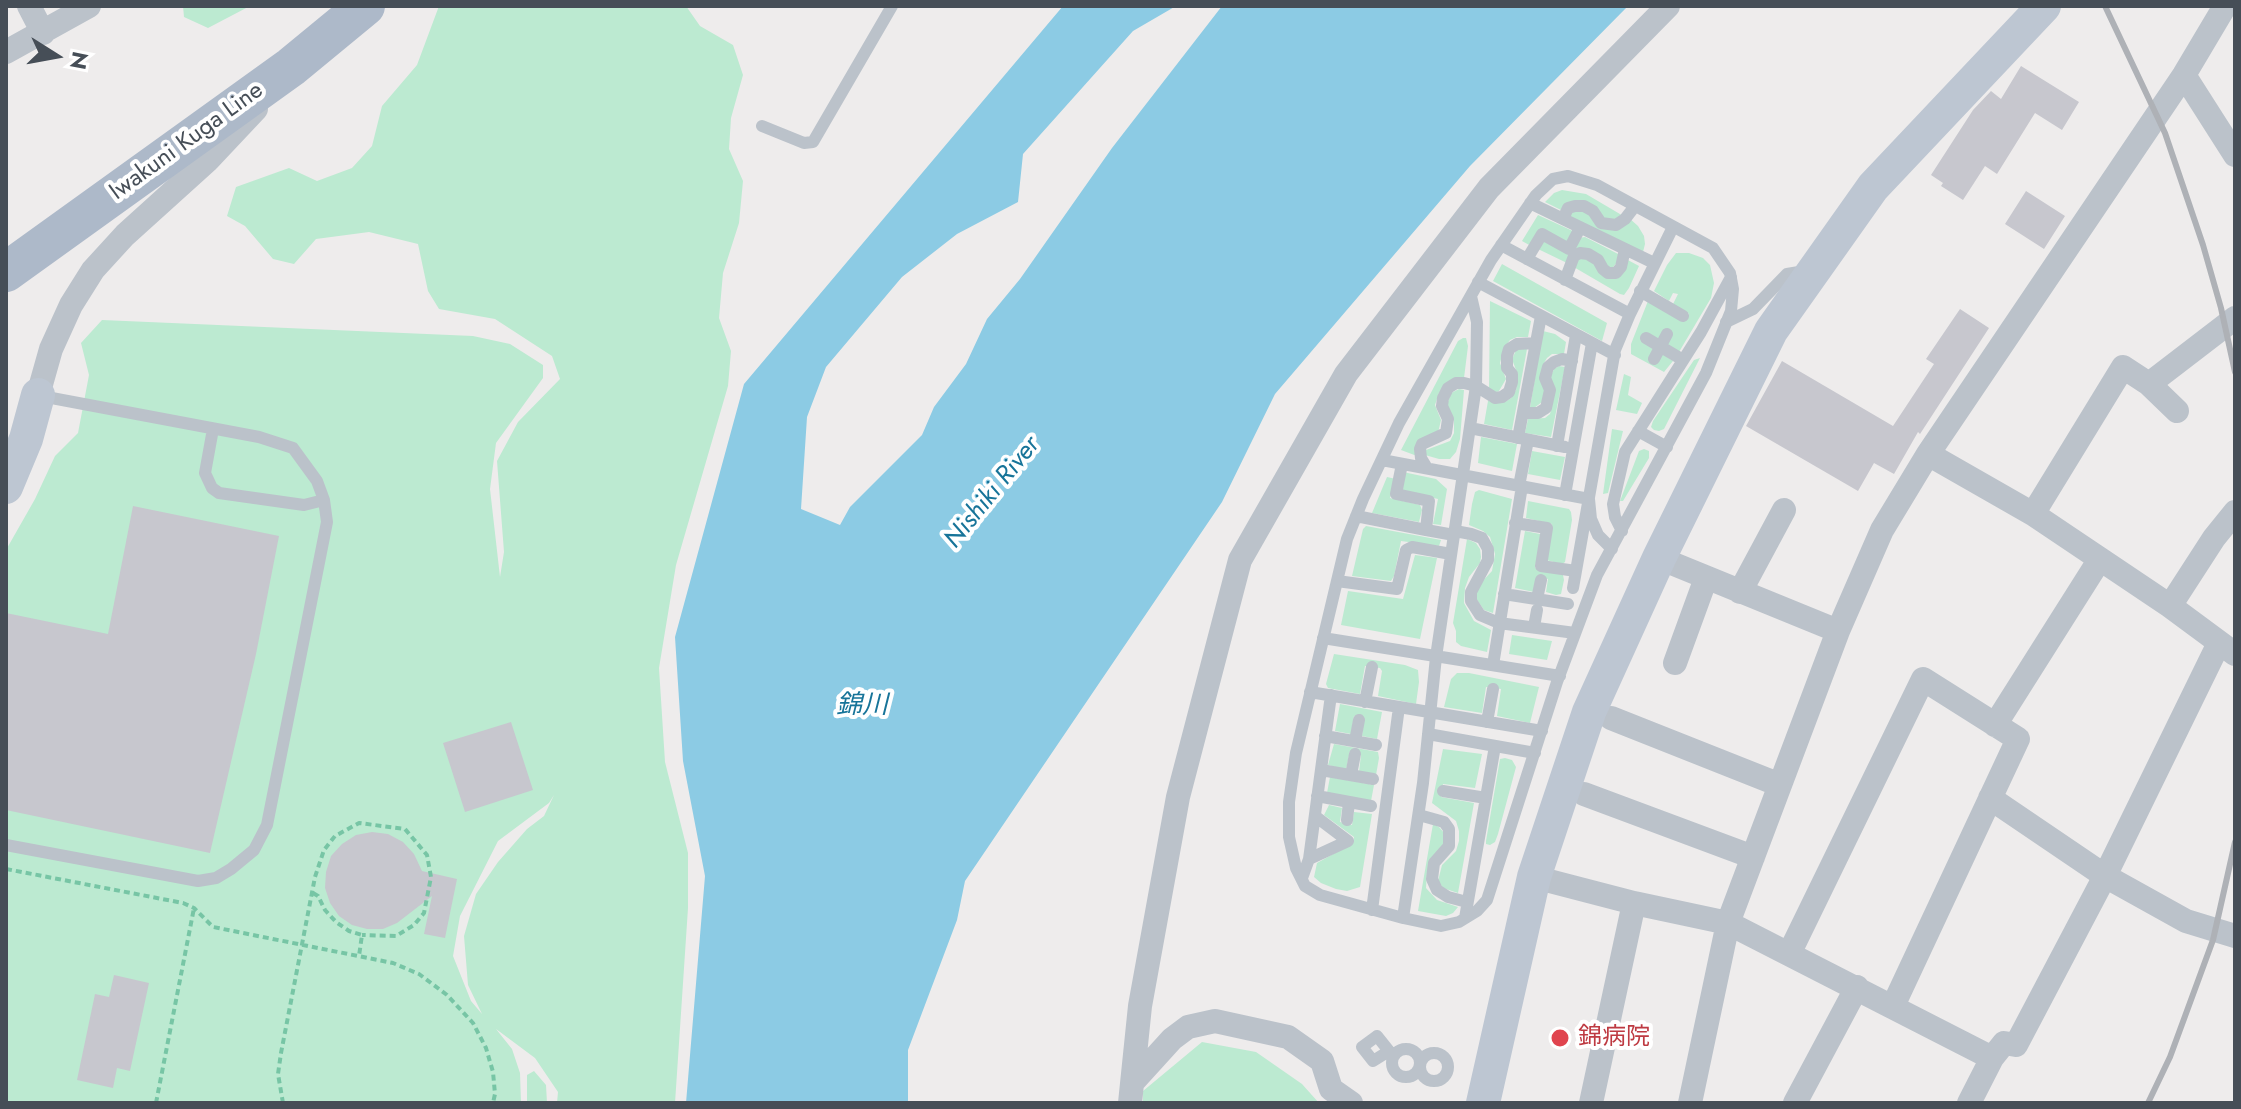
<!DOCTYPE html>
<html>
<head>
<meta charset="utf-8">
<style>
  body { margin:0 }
  #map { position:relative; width:2241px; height:1109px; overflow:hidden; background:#eeecec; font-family:Jost,sans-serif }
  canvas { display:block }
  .frame { position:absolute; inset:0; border:8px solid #464e57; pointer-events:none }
  .north { position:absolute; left:16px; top:16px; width:80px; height:80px; -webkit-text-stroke:6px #fff; paint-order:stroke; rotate:101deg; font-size:22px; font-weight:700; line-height:32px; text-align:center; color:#464e57 }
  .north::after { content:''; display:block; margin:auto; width:28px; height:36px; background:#464e57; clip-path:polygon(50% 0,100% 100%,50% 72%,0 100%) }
</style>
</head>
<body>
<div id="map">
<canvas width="2241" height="1109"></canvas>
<div class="frame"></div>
<div class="north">N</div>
</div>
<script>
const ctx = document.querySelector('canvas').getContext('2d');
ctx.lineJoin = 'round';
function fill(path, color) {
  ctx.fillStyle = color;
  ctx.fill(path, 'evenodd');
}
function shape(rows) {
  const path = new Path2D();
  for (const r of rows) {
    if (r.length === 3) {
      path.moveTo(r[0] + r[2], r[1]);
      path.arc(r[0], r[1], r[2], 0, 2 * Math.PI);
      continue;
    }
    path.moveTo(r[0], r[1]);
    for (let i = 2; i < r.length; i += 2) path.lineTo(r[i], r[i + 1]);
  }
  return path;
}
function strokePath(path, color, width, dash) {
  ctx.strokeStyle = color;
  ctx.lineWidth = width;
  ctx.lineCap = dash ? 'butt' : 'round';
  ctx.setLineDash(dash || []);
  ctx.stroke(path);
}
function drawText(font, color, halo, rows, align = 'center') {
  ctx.font = font + ' Jost,"Noto Sans JP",sans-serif';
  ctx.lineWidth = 8;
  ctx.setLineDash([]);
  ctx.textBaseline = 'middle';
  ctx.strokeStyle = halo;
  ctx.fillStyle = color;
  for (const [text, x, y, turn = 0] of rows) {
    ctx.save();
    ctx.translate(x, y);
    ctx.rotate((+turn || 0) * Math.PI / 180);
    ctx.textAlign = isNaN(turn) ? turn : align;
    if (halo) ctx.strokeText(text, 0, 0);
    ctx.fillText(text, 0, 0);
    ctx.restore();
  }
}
const green = shape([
  [183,6,250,6,208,28,184,17],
  [439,6,686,6,700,26,733,45,743,75,731,118,729,149,743,181,739,223,723,273,719,318,731,351,728,386,676,565,659,668,665,762,688,853,688,908,675,1103,557,1103,558,1092,535,1058,496,1029,512,1049,520,1073,521,1103,6,1103,6,550,35,499,55,456,78,433,89,375,81,343,102,320,473,336,510,344,543,365,543,378,496,443,490,489,500,577,504,552,497,461,518,422,560,379,552,356,495,319,439,309,428,291,418,244,369,232,316,239,294,264,273,259,245,226,227,216,236,187,289,168,317,181,352,168,372,146,382,106,417,65],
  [554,795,544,816,527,829,498,862,476,894,464,936,468,985,482,1014,471,1001,453,956,460,916,498,841,549,803],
  [1562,190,1586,194,1625,217,1607,223,1594,208,1563,211,1545,202,1554,193],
  [1582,208,1599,224,1629,218,1638,226,1644,236,1645,244,1643,252,1567,216,1569,212],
  [1538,215,1575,232,1567,245,1541,230,1531,246,1522,241],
  [1585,237,1622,256,1610,271,1589,252,1567,263,1538,249,1543,241,1568,253,1578,238],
  [1676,253,1689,253,1703,258,1710,265,1714,283,1711,298,1679,352,1661,353,1673,361,1664,372,1631,354,1631,344,1648,301,1684,321,1689,314,1673,304,1678,294,1673,293,1669,301,1654,291,1667,265],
  [1585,257,1608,275,1626,259,1639,266,1629,288,1624,295,1620,294,1572,266,1576,259],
  [1502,264,1607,323,1602,341,1493,281],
  [1490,301,1531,321,1528,337,1517,337,1510,340,1504,348,1500,363,1506,379,1499,391,1494,393,1489,392],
  [1543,331,1555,334,1566,342,1564,354,1552,354,1547,358,1544,363,1545,388,1542,402,1534,408,1530,407],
  [1463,338,1466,338,1468,346,1464,378,1439,393,1435,405,1441,420,1438,433,1417,456,1401,450,1458,341],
  [1520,349,1527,349,1512,430,1484,424,1488,401,1505,402,1511,398,1516,390,1518,375,1513,362,1513,357,1516,350],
  [1700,358,1664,429,1659,431,1654,430,1651,427,1653,421,1694,360],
  [1559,366,1565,367,1551,437,1525,433,1528,419,1545,418,1550,414,1555,391,1551,381,1551,375,1554,369],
  [1624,374,1631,377,1628,395,1642,403,1637,414,1616,410],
  [1459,389,1464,390,1460,439,1456,452,1450,459,1439,459,1425,455,1426,450,1450,441,1454,433,1454,421,1450,416,1447,405,1451,393],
  [1612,429,1623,431,1608,493,1603,494],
  [1481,437,1517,444,1512,471,1478,463],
  [1644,449,1649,451,1649,458,1623,501,1620,501,1639,451],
  [1532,451,1565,457,1560,480,1528,474],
  [1403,472,1436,479,1447,489,1441,525,1433,524,1438,499,1399,490],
  [1387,477,1396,479,1390,498,1420,505,1422,510,1419,522,1372,513],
  [1479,490,1512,499,1493,613,1484,610,1475,597,1477,587,1492,571,1495,554,1490,537,1483,531,1469,525,1472,504,1475,492],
  [1528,501,1569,509,1571,512,1572,520,1565,562,1562,564,1546,560,1552,524,1526,518],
  [1366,526,1441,540,1439,546,1401,541,1394,576,1391,581,1352,576,1363,529],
  [1525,531,1540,534,1541,536,1535,568,1563,575,1564,580,1561,594,1556,595,1546,592,1548,579,1537,577,1534,592,1515,588],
  [1467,539,1476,543,1480,549,1481,557,1480,563,1469,577,1465,588,1464,603,1474,621,1491,630,1487,652,1461,646,1456,642,1456,631,1453,623],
  [1415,555,1437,558,1420,639,1341,625,1348,591,1403,599],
  [1512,635,1552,641,1547,660,1509,654],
  [1334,654,1405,665,1418,670,1419,682,1416,704,1378,696,1382,671,1380,668,1365,666,1360,694,1328,688,1326,684],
  [1457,673,1469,673,1539,687,1530,723,1497,716,1501,689,1486,687,1482,713,1444,707,1451,679],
  [1340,704,1382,712,1377,739,1362,736,1364,718,1354,716,1351,734,1335,731],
  [1334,744,1378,752,1379,758,1376,775,1359,772,1361,755,1350,751,1346,770,1328,765],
  [1443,749,1482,754,1475,788,1443,784,1441,797,1474,803,1458,893,1443,888,1438,881,1442,865,1456,851,1459,841,1459,831,1456,821,1432,803],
  [1505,758,1512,760,1516,767,1498,834,1495,842,1490,845,1486,844,1486,841,1500,759],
  [1330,777,1374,785,1371,801,1327,793],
  [1329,805,1342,808,1340,822,1352,825,1354,812,1372,814,1360,887,1347,891,1336,889,1321,883,1314,877,1317,863,1353,843,1354,837,1324,815],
  [1433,824,1439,827,1446,835,1445,841,1427,872,1426,888,1437,900,1458,907,1453,913,1446,916,1418,911],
  [1202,1042,1256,1052,1302,1084,1319,1103,1143,1103,1143,1091],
  [534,1071,546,1085,547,1103,527,1103,527,1075]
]);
const water = shape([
  [1063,6,1176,6,1133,31,1023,154,1018,202,957,234,902,277,826,367,807,417,801,509,840,525,850,507,922,435,934,407,966,364,987,319,1020,279,1112,148,1222,6,1628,6,1470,166,1275,394,1222,502,965,881,957,920,908,1050,908,1103,686,1103,705,876,683,761,675,637,744,384]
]);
const building = shape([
  [2021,66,2079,102,2062,130,2035,113,1997,174,1985,166,1963,200,1941,186,1943,183,1931,175,1973,110,1991,91,2001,99],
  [2026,191,2065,216,2044,249,2005,224],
  [1960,309,1989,328,1920,434,1918,432,1894,474,1874,463,1858,491,1746,426,1782,361,1893,426,1934,364,1926,359],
  [133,506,279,536,256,654,210,853,6,810,6,613,108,634],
  [511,722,533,790,465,812,443,743],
  [372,832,388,834,403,842,414,854,422,871,457,879,445,938,424,934,432,896,397,923,383,929,367,929,352,925,339,916,330,903,325,888,326,872,331,856,342,844,356,835],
  [114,975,149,983,130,1071,117,1068,113,1088,77,1080,95,994,109,997]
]);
const path = shape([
  [6,869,183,903,194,908,213,927,393,963,419,974,447,995,473,1023,486,1048,493,1072,495,1094,493,1103],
  [313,893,318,896,325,910,336,922,349,931,362,935,359,956],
  [156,1103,194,908],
  [283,1103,278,1074,281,1053,315,877,324,850,335,836,359,823,405,829,427,855,431,877,424,913,414,925,396,936,362,935]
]);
const lane = shape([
  [762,126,804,143,813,142,892,6],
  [1568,176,1597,185,1713,248,1730,273,1733,289,1731,311,1706,373,1597,575,1557,682,1487,900,1477,911,1459,922,1441,926,1403,918,1320,895,1305,886,1296,868,1289,837,1289,802,1296,753,1347,539,1363,499,1399,423,1491,260,1536,195,1553,179,1568,176],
  [1530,203,1654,263],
  [1563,219,1568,208,1575,206,1584,206,1593,211,1601,223,1616,225,1625,219,1635,206],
  [1501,245,1630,314],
  [1527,259,1542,234,1569,249,1580,228],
  [1565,280,1574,256,1580,253,1588,254,1598,260,1603,269,1608,273,1616,273,1621,267,1625,249],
  [1478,282,1615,355],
  [1640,291,1683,316],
  [1726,322,1753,309,1787,274,1805,271],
  [1646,338,1683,360],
  [1654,359,1667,334],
  [1523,413,1538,413,1546,408,1550,390,1545,378,1548,367,1554,362,1562,359,1572,361],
  [1470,428,1565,447],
  [213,429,205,473,212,488,219,493,304,505,324,500],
  [1638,431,1667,447],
  [1518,438,1541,316],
  [1557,446,1576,335],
  [1382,460,1589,499,1591,519,1598,535,1612,549],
  [1427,468,1421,458,1420,449,1422,444,1446,433,1448,419,1442,406,1443,398,1448,388,1456,383,1464,383,1476,386,1495,398,1502,397,1509,392,1512,382,1512,374,1507,368,1507,356,1509,349,1517,344,1536,343],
  [1519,486,1528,440],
  [1565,495,1592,343],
  [1356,516,1426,530,1429,501,1396,494,1402,464],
  [1515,523,1547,528,1541,566,1576,571],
  [1426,530,1454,535],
  [1455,531,1471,534,1482,538,1488,549,1488,560,1471,592,1471,601,1480,615,1499,623,1575,633],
  [1622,531,1615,517,1613,504,1625,452,1701,332,1731,277],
  [1337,581,1397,589,1406,550,1412,547,1451,554],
  [1573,588,1615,350,1630,314,1673,227],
  [1504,594,1568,604],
  [1537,599,1541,580],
  [1534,627,1537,610],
  [1323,638,1560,676],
  [1493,665,1522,486],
  [1310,692,1542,731],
  [1365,702,1372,667],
  [1487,722,1493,689],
  [1428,734,1535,753],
  [1325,736,1376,745],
  [1355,741,1359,720],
  [1321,770,1373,779],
  [1351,775,1355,754],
  [1443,791,1486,798],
  [1317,796,1371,806],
  [1419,815,1444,822,1449,829,1449,846,1434,863,1432,879,1437,890,1448,897,1467,902],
  [1347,820,1349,802],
  [6,845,198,881,216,878,231,869,254,850,267,825,327,522,324,500,317,481,293,448,259,437,41,396],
  [1309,859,1348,841,1315,816],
  [1302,878,1309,859,1331,695],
  [1372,910,1399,707],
  [1403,918,1423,783,1436,657,1476,386,1477,322,1471,296],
  [1465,918,1495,746],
  [1377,1036,1389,1051,1373,1061,1362,1047,1377,1036],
  [1406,1063,14],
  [1434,1067,14]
]);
const street = shape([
  [29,6,43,33],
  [6,52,89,6],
  [2184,75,2235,155],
  [2149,384,2235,318],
  [38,395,51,349,71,305,93,270,125,235,208,160,256,109],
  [1928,454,2033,514,2170,606,2235,654],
  [2033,514,2123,367,2149,384,2177,411],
  [1659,558,1838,631],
  [1740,592,1784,510],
  [2170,606,2214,538,2235,512],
  [1675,663,1706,578],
  [1611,718,1780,785],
  [1995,725,2100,559],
  [1584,794,1753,857],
  [1990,798,2105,876,2186,921,2235,936],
  [1534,877,1634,903,1728,923,1992,1058],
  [1789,954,1923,679,2018,739,1893,1006],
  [1132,1083,1172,1039,1188,1027,1215,1021,1288,1037,1322,1061,1331,1089,1351,1103],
  [1130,1103,1140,1006,1178,797,1240,560,1346,374,1489,188,1668,6],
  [1591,1103,1634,903],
  [1690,1103,1728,923,1838,631,1882,530,1928,454,2184,75,2225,6],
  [1795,1103,1857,987],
  [1969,1103,1992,1058,2004,1043,2016,1045,2105,876,2219,643]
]);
const secondary = shape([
  [6,487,26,439,38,395],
  [1483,1103,1534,877,1589,712,1659,558,1771,331,1873,187,2044,6]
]);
const primary = shape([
  [6,272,291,67,365,6]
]);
const rail = shape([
  [2105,6,2165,133,2203,245,2221,308,2235,372],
  [2148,1103,2170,1057,2213,940,2235,842]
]);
const markers = [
  [1560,1038,10,"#e0444e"]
];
const streetNames = [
  ["Iwakuni Kuga Line",187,142,-36]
];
const healthNames = [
  ["錦病院",1578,1038]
];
const waterNames = [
  ["Nishiki River",993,493,-51],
  ["錦川",862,707]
];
fill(green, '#bcead1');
fill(water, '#8ccbe4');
fill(building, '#c7c7ce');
strokePath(path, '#77c5a5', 4, [6, 4]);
strokePath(lane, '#bbc2ca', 12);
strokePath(street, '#bbc2ca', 24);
strokePath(secondary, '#bdc6d2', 34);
strokePath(primary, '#adb9c9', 40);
strokePath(rail, '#aeb1b6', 6);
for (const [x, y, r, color] of markers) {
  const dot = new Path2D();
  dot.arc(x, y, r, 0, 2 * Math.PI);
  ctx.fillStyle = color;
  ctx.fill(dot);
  strokePath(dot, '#fff', 3);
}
drawText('24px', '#464e57', '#fff', streetNames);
drawText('24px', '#be3a42', '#fff', healthNames, 'left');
drawText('italic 26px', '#177499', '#fff', waterNames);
</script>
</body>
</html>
